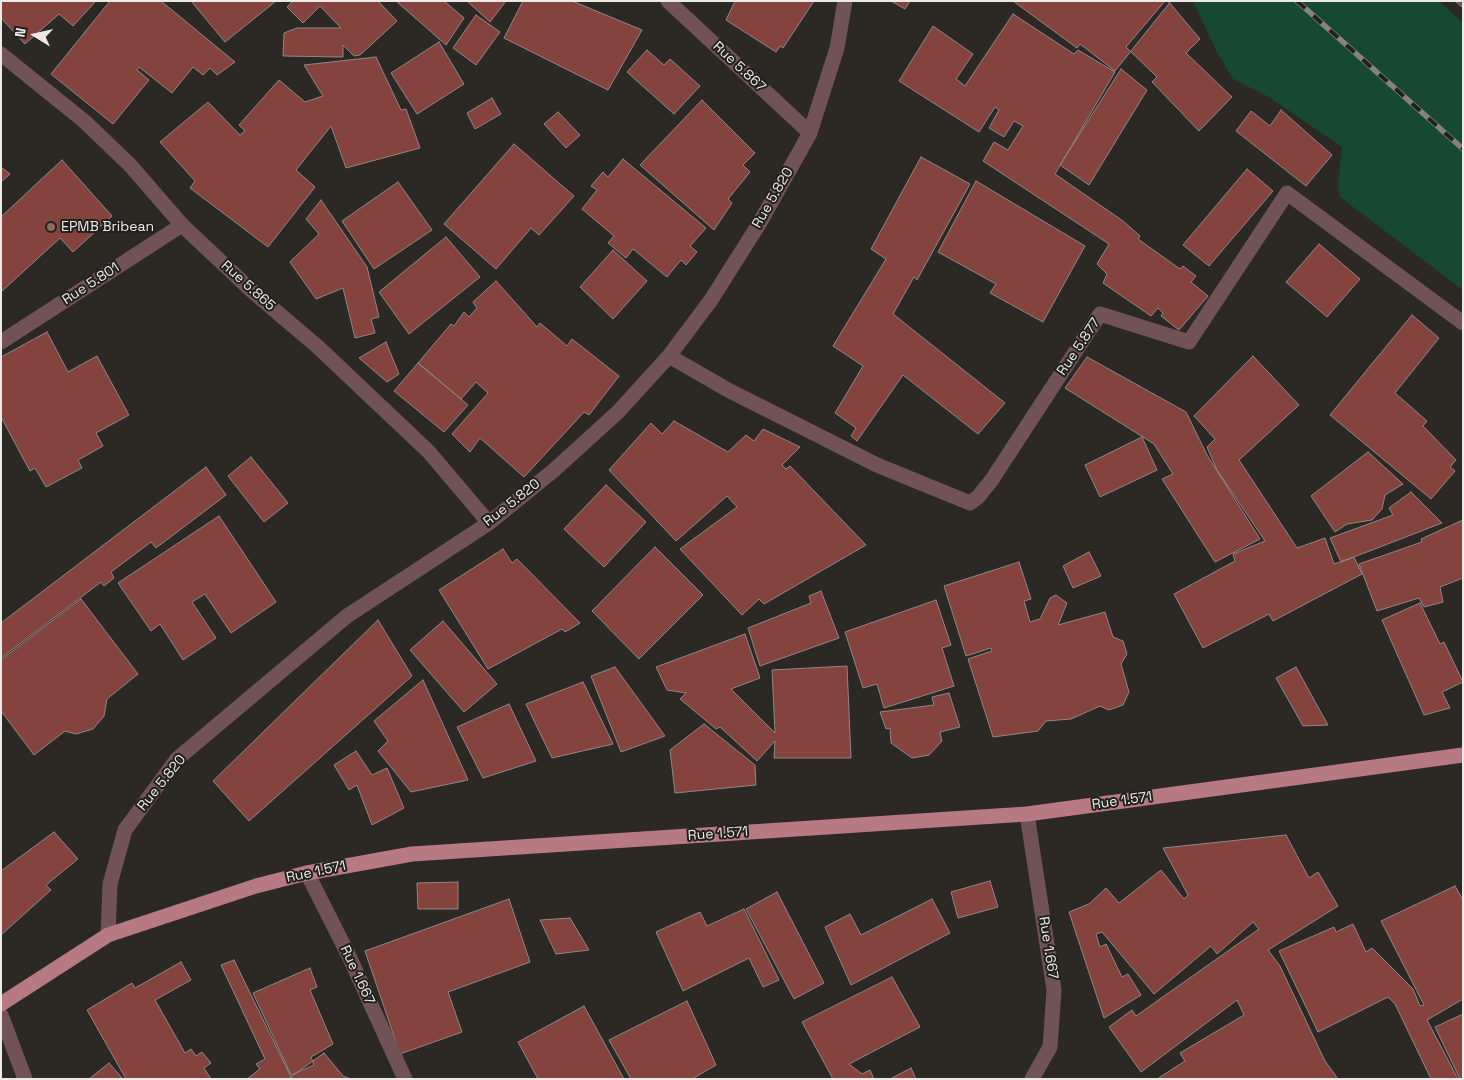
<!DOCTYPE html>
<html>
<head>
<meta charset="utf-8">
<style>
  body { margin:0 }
  #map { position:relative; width:1464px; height:1080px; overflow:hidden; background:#2c2925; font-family:"Space Grotesk",sans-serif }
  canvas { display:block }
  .frame { position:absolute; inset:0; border:2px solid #ebeae7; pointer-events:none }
  .north { position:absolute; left:10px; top:10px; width:50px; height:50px; -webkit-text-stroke:4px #22201c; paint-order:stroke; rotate:280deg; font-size:14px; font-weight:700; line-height:20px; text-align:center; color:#ebeae7 }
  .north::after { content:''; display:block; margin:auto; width:18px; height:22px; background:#ebeae7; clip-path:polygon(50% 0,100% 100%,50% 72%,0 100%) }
</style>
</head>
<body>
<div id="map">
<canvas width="1464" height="1080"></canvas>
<div class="frame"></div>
<div class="north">N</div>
</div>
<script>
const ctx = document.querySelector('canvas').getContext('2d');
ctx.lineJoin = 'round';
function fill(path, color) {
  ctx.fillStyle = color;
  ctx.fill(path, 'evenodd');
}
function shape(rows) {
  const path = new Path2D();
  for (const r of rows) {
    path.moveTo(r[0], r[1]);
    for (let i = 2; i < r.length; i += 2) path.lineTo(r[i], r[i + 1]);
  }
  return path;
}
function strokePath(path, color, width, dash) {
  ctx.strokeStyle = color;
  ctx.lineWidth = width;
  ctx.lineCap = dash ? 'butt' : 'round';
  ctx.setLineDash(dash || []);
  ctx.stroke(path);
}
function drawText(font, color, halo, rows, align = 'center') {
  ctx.font = font + ' "Space Grotesk",sans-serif';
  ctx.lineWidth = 4;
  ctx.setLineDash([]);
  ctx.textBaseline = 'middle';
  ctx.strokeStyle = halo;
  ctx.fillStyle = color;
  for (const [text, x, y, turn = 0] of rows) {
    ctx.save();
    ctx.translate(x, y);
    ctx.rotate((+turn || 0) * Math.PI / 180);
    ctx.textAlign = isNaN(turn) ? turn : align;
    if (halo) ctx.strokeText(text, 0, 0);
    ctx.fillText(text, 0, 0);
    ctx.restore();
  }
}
const green = shape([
  [1193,1,1439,1,1463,23,1463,290,1340,197,1338,185,1342,147,1269,97,1233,79,1217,52]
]);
const building = shape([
  [1,1,96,1,73,26,59,14,25,44,1,18,1,1],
  [110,1,161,1,235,62,217,75,210,68,203,75,193,67,172,93,139,67,137,70,149,80,113,124,51,74,110,1],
  [191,1,276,1,225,42,191,1],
  [293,1,378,1,397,21,360,55,354,56,343,45,343,57,283,56,284,33,297,28,341,28,320,6,303,23,287,7,293,1],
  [396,1,444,1,464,18,446,45,396,1],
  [467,1,506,1,490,22,467,1],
  [523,1,572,1,642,30,608,90,504,38,523,1],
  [735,1,814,1,783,48,780,46,776,52,726,20,735,1],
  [891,1,910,1,905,9,891,1],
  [1013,1,1171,1,1115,71,1080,44,1077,48,1013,1],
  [1165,1,1168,1,1200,39,1186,53,1232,97,1199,131,1152,82,1157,77,1126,47,1165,1],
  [1455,1,1463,1,1463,8,1455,1],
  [1013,14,1074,54,1078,50,1115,72,1055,174,1123,221,1140,236,1138,239,1180,269,1183,266,1196,276,1191,282,1208,296,1179,330,1161,316,1163,313,1158,308,1151,316,1103,283,1107,274,1097,264,1109,244,983,161,994,142,1008,150,1023,126,1014,121,1004,137,989,128,999,110,995,107,979,132,899,81,933,26,973,54,956,79,965,86,1013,14],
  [476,15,500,32,476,65,453,48,476,15],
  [439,42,464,84,417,114,391,73,439,42],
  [647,50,664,65,670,59,700,86,674,114,627,72,647,50],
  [376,57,401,110,406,109,420,148,346,168,331,126,296,170,315,187,268,247,190,188,195,181,160,142,208,102,240,135,245,131,239,125,279,80,305,102,323,96,304,65,376,57],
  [1121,69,1147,90,1089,185,1060,165,1121,69],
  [492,98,501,114,475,129,467,113,492,98],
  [702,100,755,153,743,165,750,172,728,199,732,203,714,230,640,165,702,100],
  [1281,110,1332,155,1306,186,1236,131,1251,111,1270,126,1281,110],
  [558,112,580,135,566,148,544,124,558,112],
  [514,144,574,196,539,235,531,228,496,269,444,224,514,144],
  [921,157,970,184,917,280,914,277,893,314,1005,403,978,434,903,375,857,441,851,436,856,428,835,413,863,366,833,346,886,259,871,249,921,157],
  [623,159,706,228,690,246,697,252,686,265,681,260,667,277,633,249,626,258,608,243,614,236,582,209,597,190,591,186,603,172,608,177,623,159],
  [62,160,112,216,73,252,60,238,1,292,1,217,62,160],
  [1,167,10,174,1,182,1,167],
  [1247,169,1273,191,1209,266,1183,245,1247,169],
  [976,181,1085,246,1043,322,990,293,996,284,938,252,976,181],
  [398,182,432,230,374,269,342,221,398,182],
  [321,200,367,267,379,317,371,319,375,333,355,338,343,288,316,299,290,262,319,234,306,219,321,200],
  [446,237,480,277,409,334,379,292,446,237],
  [1319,244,1360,279,1327,317,1286,282,1319,244],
  [613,250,647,281,613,319,580,287,613,250],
  [496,281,537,327,540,323,567,346,572,339,619,376,589,415,584,412,524,477,480,438,470,452,452,434,488,393,476,382,461,399,418,363,451,324,454,326,464,312,469,317,477,308,473,302,496,281],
  [1412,315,1439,338,1395,393,1427,421,1423,426,1456,460,1450,467,1455,471,1431,499,1330,415,1412,315],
  [47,332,68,372,97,356,129,415,96,433,103,446,78,460,82,468,46,487,35,468,30,471,1,417,1,357,47,332],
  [386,342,399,374,387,382,359,358,386,342],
  [1253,356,1299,405,1239,460,1297,548,1325,538,1334,564,1354,557,1362,574,1273,621,1269,614,1203,648,1174,594,1235,561,1233,554,1265,541,1217,470,1207,447,1215,439,1194,416,1253,356],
  [1087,357,1186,412,1207,455,1260,539,1215,562,1162,479,1173,474,1154,444,1065,388,1087,357],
  [418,363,468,405,444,432,394,391,418,363],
  [674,421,728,452,746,435,754,441,763,429,800,447,782,465,786,469,790,466,866,545,764,604,759,599,742,615,680,549,737,507,727,496,676,541,609,470,651,423,662,434,674,421],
  [1142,437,1157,470,1100,497,1085,465,1142,437],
  [1368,452,1403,484,1385,495,1382,509,1372,520,1347,524,1335,532,1311,496,1368,452],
  [251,457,288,503,264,522,228,476,251,457],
  [206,467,226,495,156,548,151,542,111,572,114,578,104,586,101,582,1,658,1,623,206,467],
  [606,485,646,522,604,567,564,529,606,485],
  [1411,492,1442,523,1341,562,1330,538,1393,515,1389,508,1411,492],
  [219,516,276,602,231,633,205,594,192,602,216,638,183,660,160,624,151,631,118,583,219,516],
  [1463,520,1463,578,1440,587,1443,602,1424,607,1419,598,1377,611,1359,564,1422,542,1421,539,1463,520],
  [655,547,703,595,639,659,592,611,655,547],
  [503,549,512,563,517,559,580,623,565,632,562,629,488,669,439,590,503,549],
  [1089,552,1101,576,1073,588,1063,566,1089,552],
  [1019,562,1031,599,1024,601,1030,622,1040,619,1050,598,1056,595,1067,603,1058,625,1105,612,1113,637,1123,641,1127,654,1121,664,1129,692,1123,705,1109,710,1100,706,1071,719,1046,721,1038,731,993,737,968,659,992,651,991,648,966,656,944,586,1019,562],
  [821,591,839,638,760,666,748,628,811,603,809,596,821,591],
  [81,599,138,674,107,699,104,716,93,729,76,734,65,731,34,755,1,711,1,660,81,599],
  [936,600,951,645,942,648,954,686,884,708,877,684,863,688,845,632,936,600],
  [1420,603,1440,644,1444,642,1463,682,1442,692,1450,708,1424,715,1382,620,1420,603],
  [378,620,412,676,249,821,213,781,378,620],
  [443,621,497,684,464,712,410,650,443,621],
  [745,634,760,678,731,689,775,733,772,670,847,666,851,758,774,758,775,741,757,761,720,727,716,729,680,699,686,693,667,690,656,667,745,634],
  [615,667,665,736,621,752,591,676,615,667],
  [1296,667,1318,707,1328,725,1303,726,1276,678,1296,667],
  [423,680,468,780,411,792,378,751,388,741,374,721,423,680],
  [583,682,613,744,552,758,526,704,583,682],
  [949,693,960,727,940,732,942,741,929,755,912,758,891,743,890,728,886,729,880,712,934,705,932,697,949,693],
  [509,704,536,761,483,778,457,727,509,704],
  [704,724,755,765,756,785,675,793,670,750,704,724],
  [356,751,372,775,387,768,404,808,372,825,357,785,349,790,334,765,356,751],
  [54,832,78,859,46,885,51,890,1,935,1,871,54,832],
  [1286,835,1309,878,1318,872,1338,906,1268,950,1280,966,1325,1061,1338,1079,1157,1079,1185,1061,1180,1053,1244,1015,1237,1000,1141,1072,1109,1027,1132,1010,1136,1016,1259,929,1253,922,1217,954,1211,946,1154,994,1102,932,1096,934,1100,947,1106,944,1122,977,1128,974,1141,995,1104,1018,1069,912,1089,904,1106,888,1119,903,1161,870,1184,899,1188,895,1163,848,1286,835],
  [990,881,998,907,958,918,951,892,990,881],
  [458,882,458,909,418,909,417,883,458,882],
  [1455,886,1463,900,1463,999,1427,1020,1458,1079,1431,1079,1395,1004,1388,997,1318,1032,1279,951,1334,927,1336,932,1353,924,1366,952,1372,948,1413,989,1420,1006,1424,1005,1381,921,1455,886],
  [777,892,824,983,794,999,746,909,777,892],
  [509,899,530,962,448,992,462,1032,400,1054,365,951,509,899],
  [932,899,950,933,851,985,825,927,850,914,861,935,932,899],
  [744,909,779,980,763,987,749,958,683,991,656,932,700,912,707,926,744,909],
  [570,918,589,950,556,954,540,920,570,918],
  [234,960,292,1079,247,1079,260,1069,256,1064,265,1059,221,965,234,960],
  [181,962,191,980,155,1000,185,1053,191,1049,196,1056,202,1052,211,1063,204,1068,211,1079,126,1079,87,1010,132,983,135,988,181,962],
  [310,968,317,987,310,990,333,1044,311,1057,314,1065,291,1075,253,993,310,968],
  [892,977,920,1027,849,1064,862,1074,870,1070,874,1079,833,1079,802,1022,892,977],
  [687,1001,716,1065,692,1079,631,1079,609,1040,687,1001],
  [584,1006,624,1079,538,1079,518,1042,584,1006],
  [1463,1014,1463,1079,1460,1079,1435,1027,1463,1014],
  [324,1053,343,1076,351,1079,288,1079,324,1053],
  [109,1063,123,1079,89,1079,109,1063],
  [911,1068,916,1079,890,1079,911,1068]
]);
const minor = shape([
  [668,1,810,133],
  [1,54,84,121,130,165,182,225,251,290,318,347,429,452,489,523],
  [1,342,182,225],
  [669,356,728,390,877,465,970,503,978,497,991,481,1100,314,1189,342,1287,193,1463,323],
  [1027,814,1054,990,1050,1047,1032,1079],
  [307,873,348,954,405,1079],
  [108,935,110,884,125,830,177,759,347,616,489,523,553,471,618,412,669,356,711,300,759,224,810,133,837,48,845,1],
  [1,1015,25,1079]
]);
const major = shape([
  [1,1004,108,935,256,886,307,873,412,854,1027,814,1463,755]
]);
const rail = shape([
  [1297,1,1463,149]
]);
const markers = [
  [51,227,5,"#8d6e63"]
];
const streetNames = [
  ["Rue 5.867",739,67,43],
  ["Rue 5.820",773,198,-60],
  ["Rue 5.801",91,284,-33],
  ["Rue 5.865",248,286,42],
  ["Rue 5.877",1079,347,-56],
  ["Rue 5.820",512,503,-38],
  ["Rue 5.820",162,783,-51],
  ["Rue 1.571",1122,801,-8],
  ["Rue 1.571",718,834,-4],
  ["Rue 1.571",316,872,-12],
  ["Rue 1.667",1048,948,81],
  ["Rue 1.667",357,975,65]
];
const poiNames = [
  ["EPMB Bribean",61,227]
];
fill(green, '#174930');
fill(building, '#84433d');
strokePath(building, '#8f8887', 1);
strokePath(minor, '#715357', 15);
strokePath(major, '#b77a83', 15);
strokePath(rail, '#85827f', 5.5);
strokePath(rail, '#22201c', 4, [11]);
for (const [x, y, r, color] of markers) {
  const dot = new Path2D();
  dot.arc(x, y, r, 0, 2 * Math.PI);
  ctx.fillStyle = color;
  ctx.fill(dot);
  strokePath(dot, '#22201c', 2);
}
drawText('14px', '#ebeae7', '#22201c', streetNames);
drawText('14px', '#ebeae7', '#22201c', poiNames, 'left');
</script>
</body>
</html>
